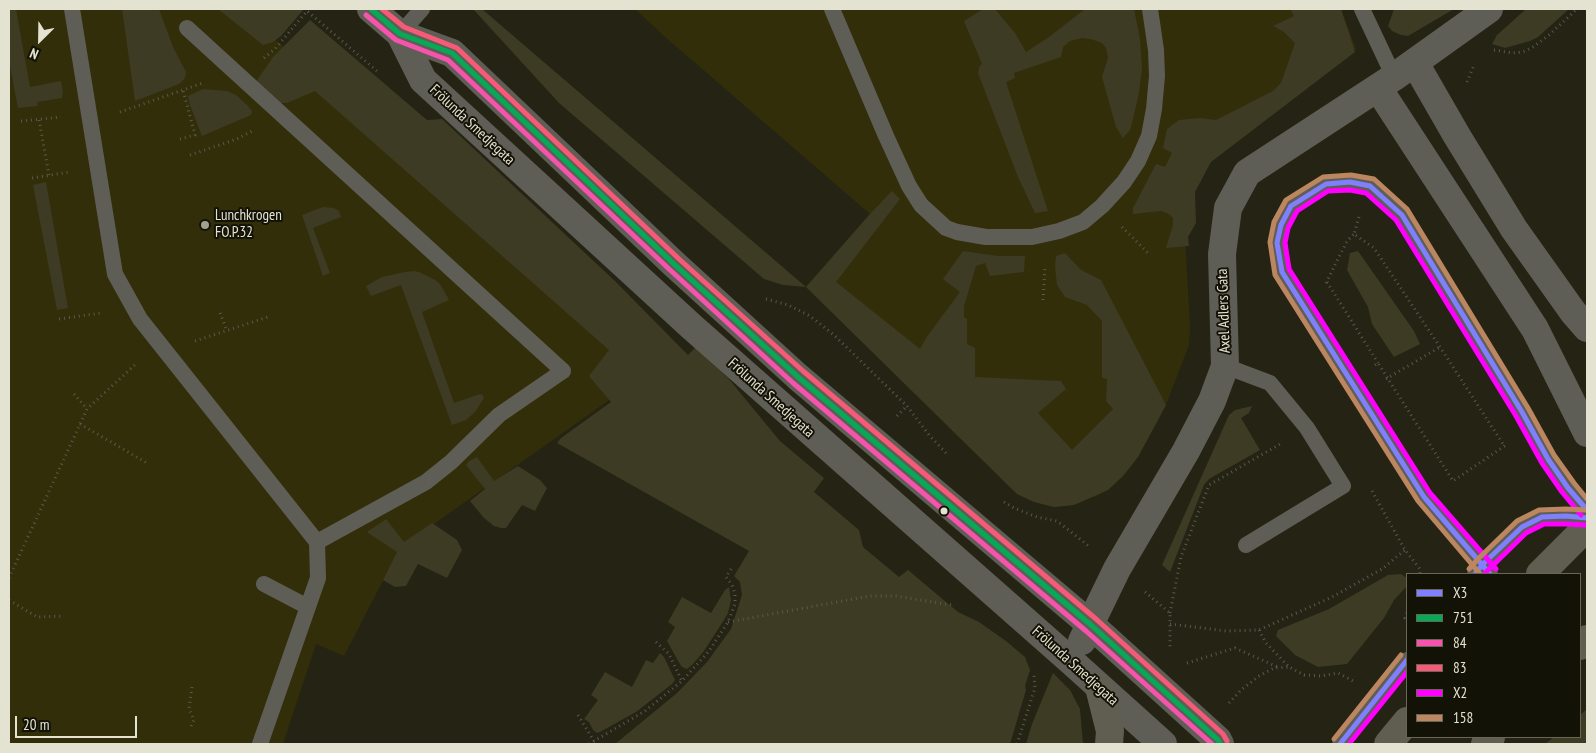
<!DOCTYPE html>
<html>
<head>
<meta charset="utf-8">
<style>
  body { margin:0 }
  #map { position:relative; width:1596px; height:753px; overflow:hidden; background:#252313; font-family:"PT Sans Narrow",sans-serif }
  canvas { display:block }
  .frame { position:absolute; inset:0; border:10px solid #e4e3d1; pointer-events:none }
  .legend { position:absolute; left:1406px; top:573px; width:175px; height:165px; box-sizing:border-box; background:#131206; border:1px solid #676657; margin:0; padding:6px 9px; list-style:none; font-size:15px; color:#e4e3d1 }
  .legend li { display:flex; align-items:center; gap:10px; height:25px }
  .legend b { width:25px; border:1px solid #676657 }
  .north { position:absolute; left:15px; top:15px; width:50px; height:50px; -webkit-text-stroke:4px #131206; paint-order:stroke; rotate:203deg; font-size:14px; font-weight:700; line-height:20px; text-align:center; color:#e4e3d1 }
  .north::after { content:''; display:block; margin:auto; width:18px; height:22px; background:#e4e3d1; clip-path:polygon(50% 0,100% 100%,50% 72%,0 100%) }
  .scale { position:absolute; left:15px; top:716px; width:122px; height:22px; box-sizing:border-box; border:2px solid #e4e3d1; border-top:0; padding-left:6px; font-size:15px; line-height:18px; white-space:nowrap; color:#e4e3d1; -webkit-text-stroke:4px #131206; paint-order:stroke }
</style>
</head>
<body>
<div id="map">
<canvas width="1596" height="753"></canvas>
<div class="frame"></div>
<ul class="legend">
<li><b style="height:6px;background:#8080ff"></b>X3</li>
<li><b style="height:6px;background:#06aa56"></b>751</li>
<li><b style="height:6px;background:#f653ac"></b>84</li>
<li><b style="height:6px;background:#f75a77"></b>83</li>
<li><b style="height:6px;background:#f0f"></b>X2</li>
<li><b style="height:6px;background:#bb8660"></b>158</li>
</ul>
<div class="north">N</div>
<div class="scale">20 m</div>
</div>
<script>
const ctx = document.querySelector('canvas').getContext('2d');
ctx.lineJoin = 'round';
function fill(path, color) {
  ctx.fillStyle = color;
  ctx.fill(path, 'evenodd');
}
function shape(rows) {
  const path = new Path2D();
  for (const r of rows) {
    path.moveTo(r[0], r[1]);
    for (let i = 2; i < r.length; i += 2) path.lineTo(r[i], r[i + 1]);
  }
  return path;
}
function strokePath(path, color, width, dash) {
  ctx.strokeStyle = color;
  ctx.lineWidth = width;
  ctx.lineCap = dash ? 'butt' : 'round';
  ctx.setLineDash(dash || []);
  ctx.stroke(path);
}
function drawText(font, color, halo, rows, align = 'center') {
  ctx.font = font + ' "PT Sans Narrow",sans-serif';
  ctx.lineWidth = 4;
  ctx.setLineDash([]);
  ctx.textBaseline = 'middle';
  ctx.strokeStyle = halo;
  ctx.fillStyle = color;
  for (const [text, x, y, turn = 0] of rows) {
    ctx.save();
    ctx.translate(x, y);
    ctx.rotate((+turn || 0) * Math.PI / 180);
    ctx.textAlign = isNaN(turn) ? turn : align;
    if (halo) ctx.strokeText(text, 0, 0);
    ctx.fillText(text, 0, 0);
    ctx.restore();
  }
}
const built = shape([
  [9,9,235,9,352,98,666,360,400,548,344,656,316,644,283,744,9,744],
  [635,9,1341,9,1356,49,1212,142,1181,165,1190,326,1189,345,1166,405,1138,457,1123,476,1108,490,1096,496,1074,505,1054,507,1034,502,1017,494,806,287,870,214,664,36]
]);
const green = shape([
  [9,9,16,9,30,87,61,81,63,91,62,98,37,102,38,106,18,108,9,61],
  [122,9,159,9,173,47,186,72,185,78,179,84,135,101],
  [218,9,217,9,304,9,281,36,273,42,263,45],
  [473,9,482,9,806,287,870,214,892,191,900,199,836,282,920,349,926,338,960,292,943,279,963,251,998,256,1025,256,1024,272,990,276,985,263,976,266,964,306,964,317,967,319,967,344,975,348,975,377,1061,381,1066,389,1038,413,1072,450,1113,409,1106,401,1107,379,1102,378,1102,321,1087,305,1065,297,1057,285,1055,267,1056,256,1065,253,1081,270,1101,280,1166,405,1138,457,1123,476,1108,490,1074,505,1054,507,1034,502,1017,494,806,287,783,285,764,279,559,103],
  [983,9,995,9,1015,33,1026,52,1049,37,1085,9,1134,9,1140,39,1142,68,1139,93,1133,119,1130,130,1123,138,1116,127,1102,77,1108,58,1106,48,1102,43,1091,39,1082,38,1070,41,1063,47,1061,57,1014,73,1015,78,1006,82,1048,211,1035,213,1018,177,978,73,979,67,982,64,964,21],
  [1290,9,1341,9,1355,52,1211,162,1195,192,1196,223,1188,237,1189,246,1166,248,1173,225,1173,218,1169,214,1161,211,1133,214,1133,208,1156,164,1165,167,1172,153,1163,148,1167,129,1179,120,1200,118,1216,120,1273,91,1281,83,1295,43,1284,32,1273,26,1294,16],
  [1394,9,1454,9,1408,36,1401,35,1392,31,1388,26],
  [1526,9,1569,9,1538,37,1530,41,1505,48,1492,44,1497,35],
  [310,20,427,120,442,119,616,282,688,355,696,347,728,378,780,441,824,478,814,492,859,530,863,547,899,577,908,570,958,612,979,622,1006,641,1025,657,1030,670,1025,686,1026,690,1010,744,615,744,677,693,707,662,731,629,742,595,740,582,734,576,749,551,557,443,561,438,611,402,589,376,609,350,315,91,287,103,280,103,256,82,273,57],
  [203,89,227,91,236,95,247,105,252,111,251,115,202,136,190,105,188,96],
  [46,182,68,308,57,310,33,185],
  [323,207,334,208,339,211,341,217,313,228,330,273,323,276,302,215],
  [1358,251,1414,331,1420,344,1394,357,1372,324,1368,307,1347,270,1350,253],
  [414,271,419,272,435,280,440,284,449,300,422,312,454,403,480,394,483,395,484,398,475,412,466,420,452,425,401,285,371,296,366,286,382,277,405,272],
  [1252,406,1249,413,1241,418,1260,450,1209,479,1204,485,1170,572,1162,565,1229,415,1235,410],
  [477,457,494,481,518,466,540,480,547,488,535,511,522,505,506,528,501,528,494,526,484,518,470,501,485,489,466,465,469,461],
  [386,519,404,542,432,523,457,540,462,550,447,578,418,564,406,586,395,587,383,580,397,552,367,532],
  [1401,574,1407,578,1407,586,1394,600,1384,618,1347,664,1318,667,1295,655,1276,636,1278,630,1329,609,1388,575],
  [729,587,731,600,728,613,724,620,704,651,692,665,687,669,684,668,681,666,667,641,675,627,668,622,682,597,711,613,725,590],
  [660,653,664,657,675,680,672,684,636,712,600,732,597,733,593,730,589,722,584,719,598,700,591,695,605,672,632,687,646,660,653,663],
  [1053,673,1070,690,1080,709,1083,744,1026,744,1032,724],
  [1587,709,1587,744,1545,744,1554,737,1580,737,1580,715]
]);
const path = shape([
  [1494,50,1512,53,1523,52,1533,47,1549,35,1577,9],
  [264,58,275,49,307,11,377,71],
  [1467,82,1474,65],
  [120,112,203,83],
  [39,120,49,175],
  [21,121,61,117],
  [180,139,195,135,183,90],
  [190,155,237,139,254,130],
  [32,178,70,172],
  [1359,217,1354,234,1374,248,1440,347,1503,444],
  [1122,227,1148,253],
  [1327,282,1378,363],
  [1326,283,1347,241,1354,234],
  [766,299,788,305,810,316,834,335,907,406,929,435,946,453],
  [1043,300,1045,266],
  [220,313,227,331],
  [59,319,101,313],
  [195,341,271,316],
  [1375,365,1378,363,1453,481,1506,445],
  [1386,379,1440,347],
  [74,394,87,409],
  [897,416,907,406],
  [80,424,147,463],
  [1372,491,1405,550,1420,569,1420,574],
  [1004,502,1014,508,1037,517,1057,521,1090,547],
  [9,578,87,409,137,363],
  [1145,592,1170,613,1170,649],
  [9,600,37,617,64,616],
  [1170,613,1181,557,1209,485,1282,443],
  [1407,613,1405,618,1407,620],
  [728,622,870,596,895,596,952,605],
  [1170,624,1226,631,1259,630,1332,597,1382,569,1405,550],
  [1259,630,1266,643,1289,667,1304,675,1321,676,1338,673,1353,681],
  [656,642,669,654,682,681],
  [1187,663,1235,648,1280,668],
  [1229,703,1241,690,1259,676,1274,668,1289,667],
  [578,715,594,741],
  [191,726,194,720,189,709,192,687],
  [589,744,645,711,682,681,709,651,728,622,735,604,735,593,732,585,726,577,733,566],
  [1017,744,1035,688,1034,675]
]);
const service = shape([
  [72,9,115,274,140,319,317,542,318,578,260,744],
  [832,9,886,136,909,186,921,205,946,228,957,232,986,237,1032,237,1059,231,1083,222,1102,206,1124,182,1138,161,1149,136,1154,109,1157,76,1156,50,1150,9],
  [1362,9,1394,77],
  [187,28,563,371,499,415,451,462,426,482,317,542],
  [400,34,422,9],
  [1225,366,1270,383,1307,428,1343,486,1246,545],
  [1475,574,1483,564,1522,527,1542,517,1566,516,1587,518],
  [1490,574,1424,497,1282,272,1277,243,1281,225,1291,206,1326,184,1350,182,1370,186,1402,215,1522,412,1548,459,1568,488,1587,510],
  [264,584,308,607],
  [1340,744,1407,660]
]);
const minor = shape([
  [371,9,400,34,452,53,674,264,798,377,1091,625,1218,740,1220,744],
  [400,34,423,80,692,327,1072,662,1163,744],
  [1415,63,1457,136,1514,229,1573,312,1587,328],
  [1378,88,1535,329,1587,433],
  [1082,641,1117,569,1186,451,1212,401,1225,366,1222,254,1228,208,1247,173,1394,77,1489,9]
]);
const primary = shape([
  [1540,574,1587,527],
  [1580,646,1587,639],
  [1099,687,1110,731,1109,744],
  [1388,744,1407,721],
  [1485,744,1491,737]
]);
const bus1 = shape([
  [1475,574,1483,564,1522,527,1542,517,1566,516,1587,518],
  [1490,574,1424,497,1282,272,1277,243,1281,225,1291,206,1326,184,1350,182,1370,186,1402,215,1522,412,1548,459,1568,488,1587,510],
  [1340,744,1407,660]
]);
const bus2 = shape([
  [371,9,400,34,452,53,674,264,798,377,1091,625,1218,740,1220,744]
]);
const bus3 = shape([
  [366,15,396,40,448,60,669,269,793,383,1086,631,1212,744]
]);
const bus4 = shape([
  [382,9,404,27,457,48,679,259,803,371,1096,619,1223,734,1227,741]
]);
const bus5 = shape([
  [1496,569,1430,493,1289,269,1285,243,1288,228,1297,211,1328,191,1350,190,1366,193,1396,220,1516,416,1542,463,1562,492,1581,515],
  [1484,574,1526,533,1544,524,1566,524,1586,525],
  [1349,744,1407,672]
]);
const bus6 = shape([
  [1469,569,1478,559,1517,521,1539,510,1566,509,1587,510],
  [1480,574,1418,501,1275,275,1270,242,1274,222,1286,200,1323,177,1351,175,1374,179,1407,209,1528,408,1554,455,1574,483,1587,499],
  [1334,739,1401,655]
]);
const markers = [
  [205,225,5,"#a1a08e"],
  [944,511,4.5,"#e4e3d1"]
];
const streetNames = [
  ["Frölunda Smedjegata",472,125,43],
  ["Axel Adlers Gata",1224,311,-92],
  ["Frölunda Smedjegata",771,398,42],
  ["Frölunda Smedjegata",1075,666,42]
];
const poiNames = [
  ["Lunchkrogen",215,216],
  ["FO.P.32",215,233]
];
fill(built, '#322e09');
fill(green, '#3d3b24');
strokePath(path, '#5b5950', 3, [1, 4]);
strokePath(service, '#5f5e56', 16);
strokePath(minor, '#5f5e56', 28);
strokePath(primary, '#5f5e51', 28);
strokePath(bus1, '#8080ff', 5);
strokePath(bus2, '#06aa56', 5);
strokePath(bus3, '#f653ac', 5);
strokePath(bus4, '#f75a77', 5);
strokePath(bus5, '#f0f', 5);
strokePath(bus6, '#bb8660', 5);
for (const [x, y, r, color] of markers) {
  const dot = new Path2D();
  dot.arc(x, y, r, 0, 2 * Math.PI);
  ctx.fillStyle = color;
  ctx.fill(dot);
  strokePath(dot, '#131206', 2);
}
drawText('15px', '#e4e3d1', '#131206', streetNames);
drawText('15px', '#e4e3d1', '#131206', poiNames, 'left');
</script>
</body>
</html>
